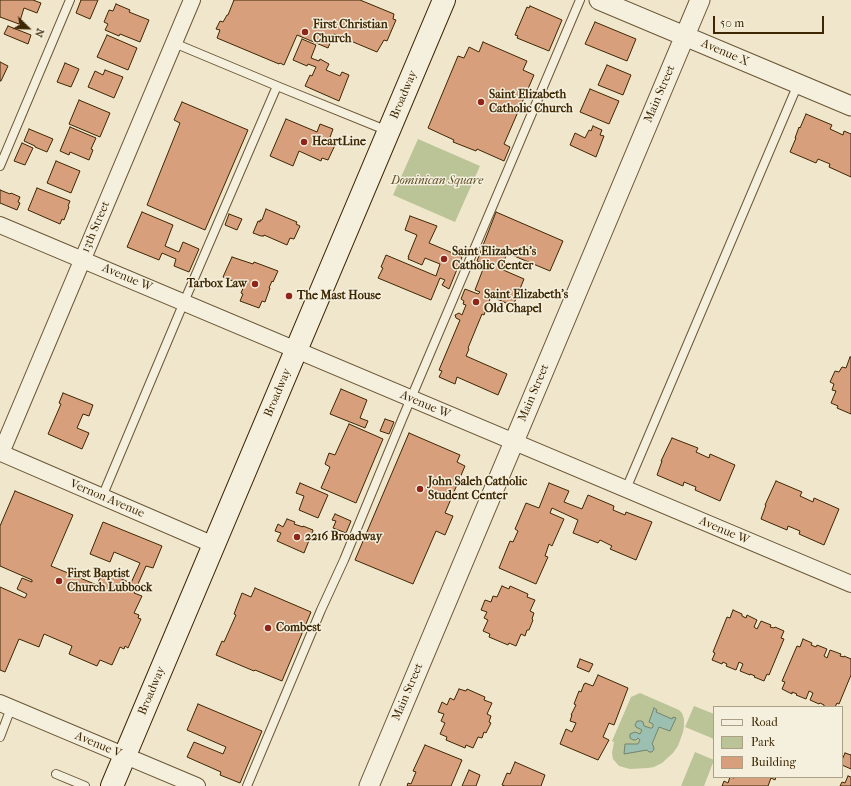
<!DOCTYPE html>
<html>
<head>
<meta charset="utf-8">
<style>
  body { margin:0 }
  #map { position:relative; width:851px; height:786px; overflow:hidden; background:#f0e6cc; font-family:"IM FELL French Canon",serif }
  canvas { display:block }
  .legend { position:absolute; left:713px; top:706px; width:130px; height:72px; box-sizing:border-box; background:#f5efde; border:1px solid #ab9f86; margin:0; padding:5px 7px; list-style:none; font-size:12px; color:#3d2702 }
  .legend li { display:flex; align-items:center; gap:8px; height:20px }
  .legend b { width:20px; border:1px solid #ab9f86 }
  .north { position:absolute; left:8px; top:8px; width:40px; height:40px; -webkit-text-stroke:3px #f5efde; paint-order:stroke; rotate:113deg; font-size:11px; font-weight:700; line-height:16px; text-align:center; color:#3d2702 }
  .north::after { content:''; display:block; margin:auto; width:14px; height:18px; background:#3d2702; clip-path:polygon(50% 0,100% 100%,50% 72%,0 100%) }
  .scale { position:absolute; left:713px; top:16px; width:111px; height:18px; box-sizing:border-box; border:2px solid #3d2702; border-top:0; padding-left:5px; font-size:12px; line-height:14px; white-space:nowrap; color:#3d2702; -webkit-text-stroke:3px #f5efde; paint-order:stroke }
</style>
</head>
<body>
<div id="map">
<canvas width="851" height="786"></canvas>
<ul class="legend">
<li><b style="height:5px;background:#f5efde"></b>Road</li>
<li><b style="height:11px;background:#bac497"></b>Park</li>
<li><b style="height:11px;background:#d89f7c"></b>Building</li>
</ul>
<div class="north">N</div>
<div class="scale">50 m</div>
</div>
<script>
const ctx = document.querySelector('canvas').getContext('2d');
ctx.lineJoin = 'round';
function fill(path, color) {
  ctx.fillStyle = color;
  ctx.fill(path, 'evenodd');
}
function shape(rows) {
  const path = new Path2D();
  for (const r of rows) {
    path.moveTo(r[0], r[1]);
    for (let i = 2; i < r.length; i += 2) path.lineTo(r[i], r[i + 1]);
  }
  return path;
}
function strokePath(path, color, width, dash) {
  ctx.strokeStyle = color;
  ctx.lineWidth = width;
  ctx.lineCap = dash ? 'butt' : 'round';
  ctx.setLineDash(dash || []);
  ctx.stroke(path);
}
function drawText(font, color, halo, rows, align = 'center') {
  ctx.font = font + ' "IM FELL French Canon",serif';
  ctx.lineWidth = 3;
  ctx.setLineDash([]);
  ctx.textBaseline = 'middle';
  ctx.strokeStyle = halo;
  ctx.fillStyle = color;
  for (const [text, x, y, turn = 0] of rows) {
    ctx.save();
    ctx.translate(x, y);
    ctx.rotate((+turn || 0) * Math.PI / 180);
    ctx.textAlign = isNaN(turn) ? turn : align;
    if (halo) ctx.strokeText(text, 0, 0);
    ctx.fillText(text, 0, 0);
    ctx.restore();
  }
}
const green = shape([
  [418,139,480,166,455,222,393,195],
  [640,693,679,710,682,713,684,719,684,726,683,732,678,746,673,753,662,763,654,767,648,768,630,769,619,766,613,759,612,753,614,742,612,741,631,697],
  [694,706,714,714,714,739,685,727],
  [695,752,714,760,704,786,681,786]
]);
const water = shape([
  [654,708,657,710,656,712,672,719,673,717,676,718,670,731,659,727,652,744,653,745,654,749,652,752,649,752,647,750,624,754,625,744,638,744,640,740,638,738,636,740,633,740,630,738,630,734,635,732,640,734,642,730,636,727,635,725,637,721,642,721,643,722,644,726,650,728,652,728,653,727,653,724,649,722,654,708]
]);
const building = shape([
  [0,0,33,0,41,3,37,13,24,8,19,24,0,17,0,0],
  [81,0,98,0,90,19,76,13,81,0],
  [234,0,360,0,394,14,393,19,396,20,387,41,384,40,377,52,334,34,328,48,297,35,284,65,280,63,279,64,217,38,220,30,216,29,220,21,223,22,227,15,228,15,234,0],
  [116,4,130,10,129,12,149,20,140,42,120,34,119,36,105,30,108,24,104,22,109,10,113,11,116,4],
  [530,6,562,20,549,51,517,38,518,36,515,35,527,7,529,8,530,6],
  [595,22,636,39,627,61,585,44,595,22],
  [8,26,31,35,28,44,4,34,8,26],
  [107,35,137,48,128,70,97,57,107,35],
  [302,39,316,45,311,58,319,61,320,59,329,64,326,70,340,76,342,72,349,75,339,101,305,86,310,75,312,76,316,67,308,64,307,66,293,60,302,39],
  [483,42,527,61,523,70,534,75,504,144,510,147,504,161,477,149,476,151,453,142,454,140,428,128,458,56,464,58,469,47,479,52,483,42],
  [0,62,8,66,1,81,0,81,0,62],
  [65,63,79,69,71,87,57,82,65,63],
  [607,65,631,75,623,95,598,85,607,65],
  [105,70,123,77,114,98,88,87,95,71,103,75,105,70],
  [590,89,619,101,609,124,580,112,590,89],
  [79,100,110,113,100,137,69,124,79,100],
  [182,102,248,130,205,230,147,205,180,123,174,120,182,102],
  [806,114,832,125,830,129,843,135,844,131,851,134,851,177,829,167,830,164,818,159,816,163,790,152,796,138,795,138,799,127,800,128,806,114],
  [286,119,317,132,320,124,333,129,329,140,336,143,328,160,322,158,321,161,299,151,293,166,270,156,286,119],
  [593,126,602,130,600,135,604,136,596,157,570,145,575,133,585,138,589,130,591,131,593,126],
  [70,127,96,138,91,149,93,150,89,160,70,152,69,155,60,151,70,127],
  [29,129,53,139,47,152,35,147,35,146,24,141,29,129],
  [22,143,33,148,25,165,14,161,22,143],
  [56,161,80,171,71,193,47,183,56,161],
  [37,188,70,201,68,206,69,207,64,220,62,219,60,224,28,210,37,188],
  [0,190,10,194,11,193,20,197,18,202,20,203,17,210,0,203,0,190],
  [266,209,297,222,296,224,300,226,294,239,290,238,287,245,264,235,264,236,261,236,253,233,258,221,260,222,260,220,262,220,266,209],
  [142,212,173,225,165,246,179,252,183,242,199,249,189,272,174,266,176,259,162,253,159,260,127,247,142,212],
  [496,212,563,241,550,271,507,253,501,269,524,279,513,306,490,296,489,299,490,299,484,315,482,314,468,348,469,349,466,356,507,374,498,395,457,377,455,384,439,377,442,371,439,370,460,320,456,318,455,315,459,313,462,315,466,305,463,304,464,301,461,299,465,289,478,294,480,292,475,290,485,264,477,261,496,212],
  [229,214,242,219,237,230,225,225,229,214],
  [410,216,437,226,429,243,462,257,449,289,442,285,445,280,440,278,431,300,378,278,383,268,381,267,386,255,436,276,440,264,425,258,422,265,408,259,409,257,408,257,417,235,405,230,410,216],
  [232,257,253,264,254,262,278,271,273,282,272,281,269,288,270,288,265,302,262,301,259,308,240,301,243,294,241,293,244,286,223,277,232,257],
  [850,357,851,357,851,414,837,408,838,406,831,403,836,391,832,390,834,384,830,382,835,371,839,372,842,367,846,368,850,357],
  [341,389,367,400,360,418,368,421,365,428,330,414,341,389],
  [63,393,93,405,89,416,83,414,77,428,89,433,82,449,48,434,61,404,59,403,63,393],
  [385,419,394,422,389,434,380,431,385,419],
  [349,424,383,439,356,503,321,488,330,467,325,464,329,453,335,455,349,424],
  [409,433,460,455,457,462,465,466,445,513,453,516,445,535,436,531,413,584,355,560,409,433],
  [672,438,698,448,696,452,709,458,710,454,735,465,720,501,695,490,696,487,684,482,683,486,657,475,662,461,661,461,672,438],
  [776,481,802,492,800,496,813,502,814,498,839,509,824,545,799,534,800,531,788,526,787,530,761,519,766,505,765,505,776,481],
  [300,483,328,495,318,518,299,510,304,496,296,493,300,483],
  [549,483,569,491,564,502,582,509,588,495,614,506,613,510,625,515,626,512,652,522,636,560,610,549,612,546,600,540,598,543,573,533,578,520,552,508,550,513,564,519,552,546,549,544,545,556,548,557,536,584,499,568,510,541,513,542,518,531,515,529,526,503,539,508,549,483],
  [15,491,73,515,51,566,97,585,103,571,131,583,140,563,114,552,110,562,90,554,103,522,162,546,153,568,146,566,134,593,142,596,134,613,139,615,138,618,141,619,128,648,125,646,124,649,120,647,112,665,100,660,97,666,69,654,72,646,44,634,39,647,19,639,5,672,0,670,0,587,25,598,27,594,17,589,22,578,32,582,32,580,0,566,0,526,15,491],
  [335,514,351,521,346,533,333,528,336,521,332,520,335,514],
  [287,519,295,522,294,524,303,527,303,526,313,530,312,534,316,535,314,540,310,538,304,553,277,541,281,533,275,531,278,524,283,527,287,519],
  [502,586,509,589,510,586,528,594,527,597,535,600,530,611,534,613,532,619,533,620,529,630,527,630,525,636,521,634,516,646,509,643,508,645,489,637,490,634,483,631,488,620,484,618,487,612,481,610,485,600,491,602,493,596,497,597,502,586],
  [255,588,311,612,282,681,255,670,254,671,216,655,222,641,224,642,236,615,234,614,242,593,251,597,255,588],
  [733,610,742,614,742,616,746,618,747,615,757,620,754,627,757,629,761,621,771,625,770,627,774,628,775,627,784,631,781,638,784,639,769,675,767,674,764,681,754,677,755,676,750,674,750,675,740,671,743,664,739,662,736,670,726,666,727,664,723,662,722,664,712,660,715,653,713,652,727,617,730,618,733,610],
  [803,639,812,643,811,645,816,647,817,645,827,649,824,656,827,658,830,650,841,654,840,656,844,657,844,656,851,659,851,675,839,704,837,703,835,707,825,707,824,706,824,705,820,703,819,704,810,700,813,693,809,691,806,699,796,695,797,694,792,692,792,694,782,689,785,682,782,681,797,646,800,647,803,639],
  [580,659,593,664,589,672,577,667,580,659],
  [598,675,628,688,614,725,609,723,603,737,609,740,598,760,560,744,566,729,572,732,576,723,570,721,572,715,571,715,576,705,574,704,579,691,581,692,584,684,585,684,585,683,593,686,598,675],
  [459,689,466,691,467,689,485,697,484,700,492,703,487,714,491,716,489,722,491,723,486,733,484,732,482,738,478,737,473,748,466,745,465,748,446,740,447,737,440,734,445,723,441,721,444,714,438,712,442,702,447,705,450,698,454,700,459,689],
  [198,704,262,731,240,783,220,775,221,772,187,757,194,742,223,754,226,747,187,730,198,704],
  [425,745,462,760,451,786,407,786,408,783,411,784,416,772,413,771,425,745],
  [845,753,851,755,851,769,842,765,842,760,845,753],
  [515,762,545,775,541,786,505,786,502,785,507,773,510,774,515,762],
  [469,770,480,775,476,786,462,786,469,770],
  [848,776,851,777,851,786,840,786,842,782,845,783,848,776],
  [730,777,734,778,735,777,776,777,775,780,771,778,768,786,722,786,724,781,728,783,730,777]
]);
const service = shape([
  [174,43,277,86,388,131],
  [0,166,70,0],
  [626,489,798,84],
  [102,497,184,302,277,86],
  [0,737,11,708],
  [56,774,85,786],
  [247,786,321,610,344,560,403,417,580,0]
]);
const minor = shape([
  [192,0,1,453,214,545],
  [0,225,851,584],
  [0,703,197,786]
]);
const tertiary = shape([
  [599,0,851,106],
  [369,786,700,0]
]);
const secondary = shape([
  [112,786,444,0]
]);
const markers = [
  [305,32,4,"#8f2418"],
  [481,102,4,"#8f2418"],
  [304,142,4,"#8f2418"],
  [444,259,4,"#8f2418"],
  [255,284,4,"#8f2418"],
  [289,296,4,"#8f2418"],
  [476,302,4,"#8f2418"],
  [420,489,4,"#8f2418"],
  [297,537,4,"#8f2418"],
  [59,581,4,"#8f2418"],
  [268,628,4,"#8f2418"]
];
const poiNames = [
  ["First Christian",313,25],
  ["Church",313,39],
  ["Saint Elizabeth",489,95],
  ["Catholic Church",489,109],
  ["HeartLine",312,142],
  ["Saint Elizabeth's",452,252],
  ["Catholic Center",452,266],
  ["Tarbox Law",247,284,"right"],
  ["Saint Elizabeth’s",484,295],
  ["Old Chapel",484,309],
  ["The Mast House",297,296],
  ["John Saleh Catholic",428,482],
  ["Student Center",428,496],
  ["2216 Broadway",305,537],
  ["First Baptist",67,574],
  ["Church Lubbock",67,588],
  ["Combest",276,628]
];
const streetNames = [
  ["Avenue X",725,53,23],
  ["Main Street",660,94,-67],
  ["Broadway",404,95,-67],
  ["13th Street",96,227,-67],
  ["Avenue W",127,278,23],
  ["Broadway",278,393,-67],
  ["Main Street",534,393,-67],
  ["Avenue W",425,405,23],
  ["Vernon Avenue",107,499,23],
  ["Avenue W",724,531,23],
  ["Broadway",152,691,-67],
  ["Main Street",408,692,-67],
  ["Avenue V",98,745,23]
];
const parkNames = [
  ["Dominican Square",437,181]
];
fill(green, '#bac497');
fill(water, '#9bc0b2');
strokePath(water, '#75836c', 1);
fill(building, '#d89f7c');
strokePath(building, '#3d2702', 1);
strokePath(service, '#6a5734', 10);
strokePath(minor, '#6a5734', 18);
strokePath(tertiary, '#6a5734', 21);
strokePath(secondary, '#3d2702', 24);
strokePath(service, '#f5efde', 8);
strokePath(minor, '#f5efde', 16);
strokePath(tertiary, '#f5efde', 19);
strokePath(secondary, '#f5efde', 22);
for (const [x, y, r, color] of markers) {
  const dot = new Path2D();
  dot.arc(x, y, r, 0, 2 * Math.PI);
  ctx.fillStyle = color;
  ctx.fill(dot);
  strokePath(dot, '#f5efde', 1.5);
}
drawText('bold 12px', '#3d2702', '#f5efde', poiNames, 'left');
drawText('12px', '#3d2702', '#f5efde', streetNames);
drawText('italic 12px', '#5c4e27', '#f5efde', parkNames);
</script>
</body>
</html>
